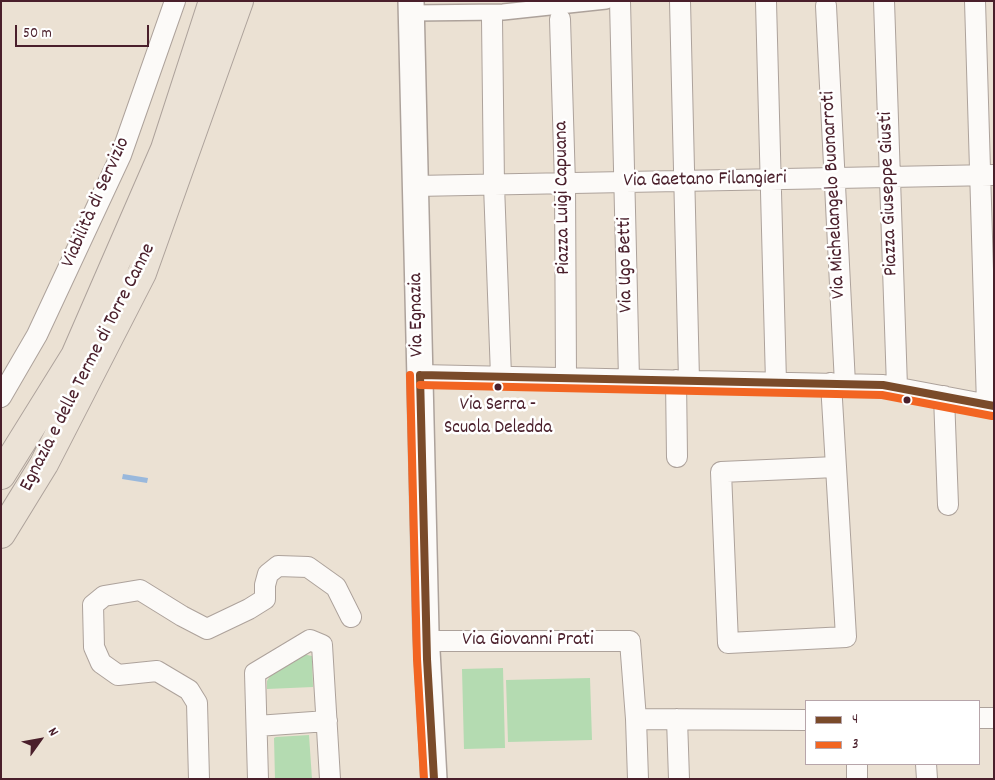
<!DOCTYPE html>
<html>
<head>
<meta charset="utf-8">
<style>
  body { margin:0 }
  #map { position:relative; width:995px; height:780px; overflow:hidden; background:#ebe1d3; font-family:Dekko,sans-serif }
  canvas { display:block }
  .frame { position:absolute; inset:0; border:2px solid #4a1f2b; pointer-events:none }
  .legend { position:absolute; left:805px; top:700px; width:175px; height:65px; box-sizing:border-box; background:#fff; border:1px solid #b7a5aa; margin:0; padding:6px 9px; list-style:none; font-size:15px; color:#4a1f2b }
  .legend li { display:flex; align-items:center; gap:10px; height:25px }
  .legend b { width:25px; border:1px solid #b7a5aa }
  .north { position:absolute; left:15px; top:715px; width:50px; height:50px; -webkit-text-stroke:4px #fff; paint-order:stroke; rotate:58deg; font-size:14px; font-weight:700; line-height:20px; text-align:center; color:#4a1f2b }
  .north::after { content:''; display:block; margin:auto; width:18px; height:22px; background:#4a1f2b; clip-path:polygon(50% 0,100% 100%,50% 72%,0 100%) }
  .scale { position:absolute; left:15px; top:25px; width:134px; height:22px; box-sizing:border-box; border:2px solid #4a1f2b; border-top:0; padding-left:6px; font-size:15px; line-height:18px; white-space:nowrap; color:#4a1f2b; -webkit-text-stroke:4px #fff; paint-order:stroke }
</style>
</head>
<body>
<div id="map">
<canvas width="995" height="780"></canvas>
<div class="frame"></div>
<ul class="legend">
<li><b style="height:6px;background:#7a4b2a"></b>4</li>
<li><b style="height:6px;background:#f26522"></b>3</li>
</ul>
<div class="north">N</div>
<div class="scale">50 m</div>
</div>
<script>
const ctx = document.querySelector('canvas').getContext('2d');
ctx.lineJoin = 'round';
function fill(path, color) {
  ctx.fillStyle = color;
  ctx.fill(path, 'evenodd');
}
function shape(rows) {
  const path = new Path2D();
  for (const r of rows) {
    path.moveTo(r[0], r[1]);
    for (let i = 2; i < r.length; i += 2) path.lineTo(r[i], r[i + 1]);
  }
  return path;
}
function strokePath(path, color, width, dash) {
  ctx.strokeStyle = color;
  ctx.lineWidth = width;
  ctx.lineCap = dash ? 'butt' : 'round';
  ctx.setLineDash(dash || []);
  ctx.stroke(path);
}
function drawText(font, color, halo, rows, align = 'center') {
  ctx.font = font + ' Dekko,sans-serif';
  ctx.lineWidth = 5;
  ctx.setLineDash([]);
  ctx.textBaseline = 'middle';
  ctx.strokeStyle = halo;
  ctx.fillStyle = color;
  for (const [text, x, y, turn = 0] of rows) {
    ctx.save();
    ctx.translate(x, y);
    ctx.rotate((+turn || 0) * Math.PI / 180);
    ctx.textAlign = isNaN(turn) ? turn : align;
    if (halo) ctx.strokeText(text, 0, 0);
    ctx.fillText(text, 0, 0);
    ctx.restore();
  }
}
const green = shape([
  [302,654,312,656,313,687,267,689,267,681,272,673],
  [503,668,505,748,464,749,462,669],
  [590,678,592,740,508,742,506,680],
  [309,735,312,779,275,779,274,738,276,737]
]);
const water = shape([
  [123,474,148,478,147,483,122,479]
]);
const pedestrian = shape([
  [411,13,503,12,606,1]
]);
const minor = shape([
  [620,1,629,379],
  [680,1,689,380],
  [884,1,897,387],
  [975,1,987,405],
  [766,2,776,382],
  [826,6,845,384],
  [492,19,494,185,501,376],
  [560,19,565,184,566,378],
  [415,186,994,175],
  [420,375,883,385,994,406],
  [676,380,677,457],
  [831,383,836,467,846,637,728,643,721,472,836,467],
  [944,396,948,505],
  [1,397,37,335,121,155,175,1],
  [426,641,630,641,636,719,638,779],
  [979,718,994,718],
  [636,719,806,720],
  [677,719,679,779],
  [257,726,327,721],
  [857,764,857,779],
  [926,764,927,779],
  [199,779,197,703,189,690,157,671,118,675,101,663,94,647,93,605,104,596,140,590,182,616,207,629,249,609,265,599,265,585,268,574,278,566,308,567,336,587,351,617],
  [258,779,255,673,310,640,322,645,330,779]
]);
const tertiary = shape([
  [411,1,426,632,434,779]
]);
const trunk = shape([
  [1,475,75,356,165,149,213,1],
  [1,534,44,464,142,273,239,1]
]);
const bus1 = shape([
  [420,375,883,385,994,406],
  [420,375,427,659,434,779]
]);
const bus2 = shape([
  [410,375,417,659,424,779],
  [420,385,882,395,992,416]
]);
const markers = [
  [498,387,4.5,"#4a1f2b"],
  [907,400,4.5,"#4a1f2b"]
];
const busNames = [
  ["Via Serra -",498,406],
  ["Scuola Deledda",498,429]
];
const streetNames = [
  ["Via Gaetano Filangieri",705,181,-1],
  ["Piazza Giuseppe Giusti",890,194,-92],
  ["Via Michelangelo Buonarroti",835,195,-93],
  ["Piazza Luigi Capuana",564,198,-91],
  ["Viabilità di Servizio",97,203,-66],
  ["Via Ugo Betti",627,265,-91],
  ["Via Egnazia",418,315,-91],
  ["Egnazia e delle Terme di Torre Canne",89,368,-63],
  ["Via Giovanni Prati",528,641]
];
fill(green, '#b4dbb1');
fill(water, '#99b8dc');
strokePath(pedestrian, '#ada29b', 18);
strokePath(minor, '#ada29b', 22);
strokePath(tertiary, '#ada29b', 28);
strokePath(trunk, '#ada29b', 30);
strokePath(pedestrian, '#fcfaf8', 15);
strokePath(minor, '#fcfaf8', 20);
strokePath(tertiary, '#fcfaf8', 25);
strokePath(trunk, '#ebe2d6', 28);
strokePath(bus1, '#7a4b2a', 8);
strokePath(bus2, '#f26522', 8);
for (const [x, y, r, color] of markers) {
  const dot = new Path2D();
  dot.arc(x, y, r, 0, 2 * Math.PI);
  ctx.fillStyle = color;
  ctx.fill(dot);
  strokePath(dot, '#fff', 2);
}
drawText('19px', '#4a1f2b', '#fff', busNames);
drawText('20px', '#4a1f2b', '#fff', streetNames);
</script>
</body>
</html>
